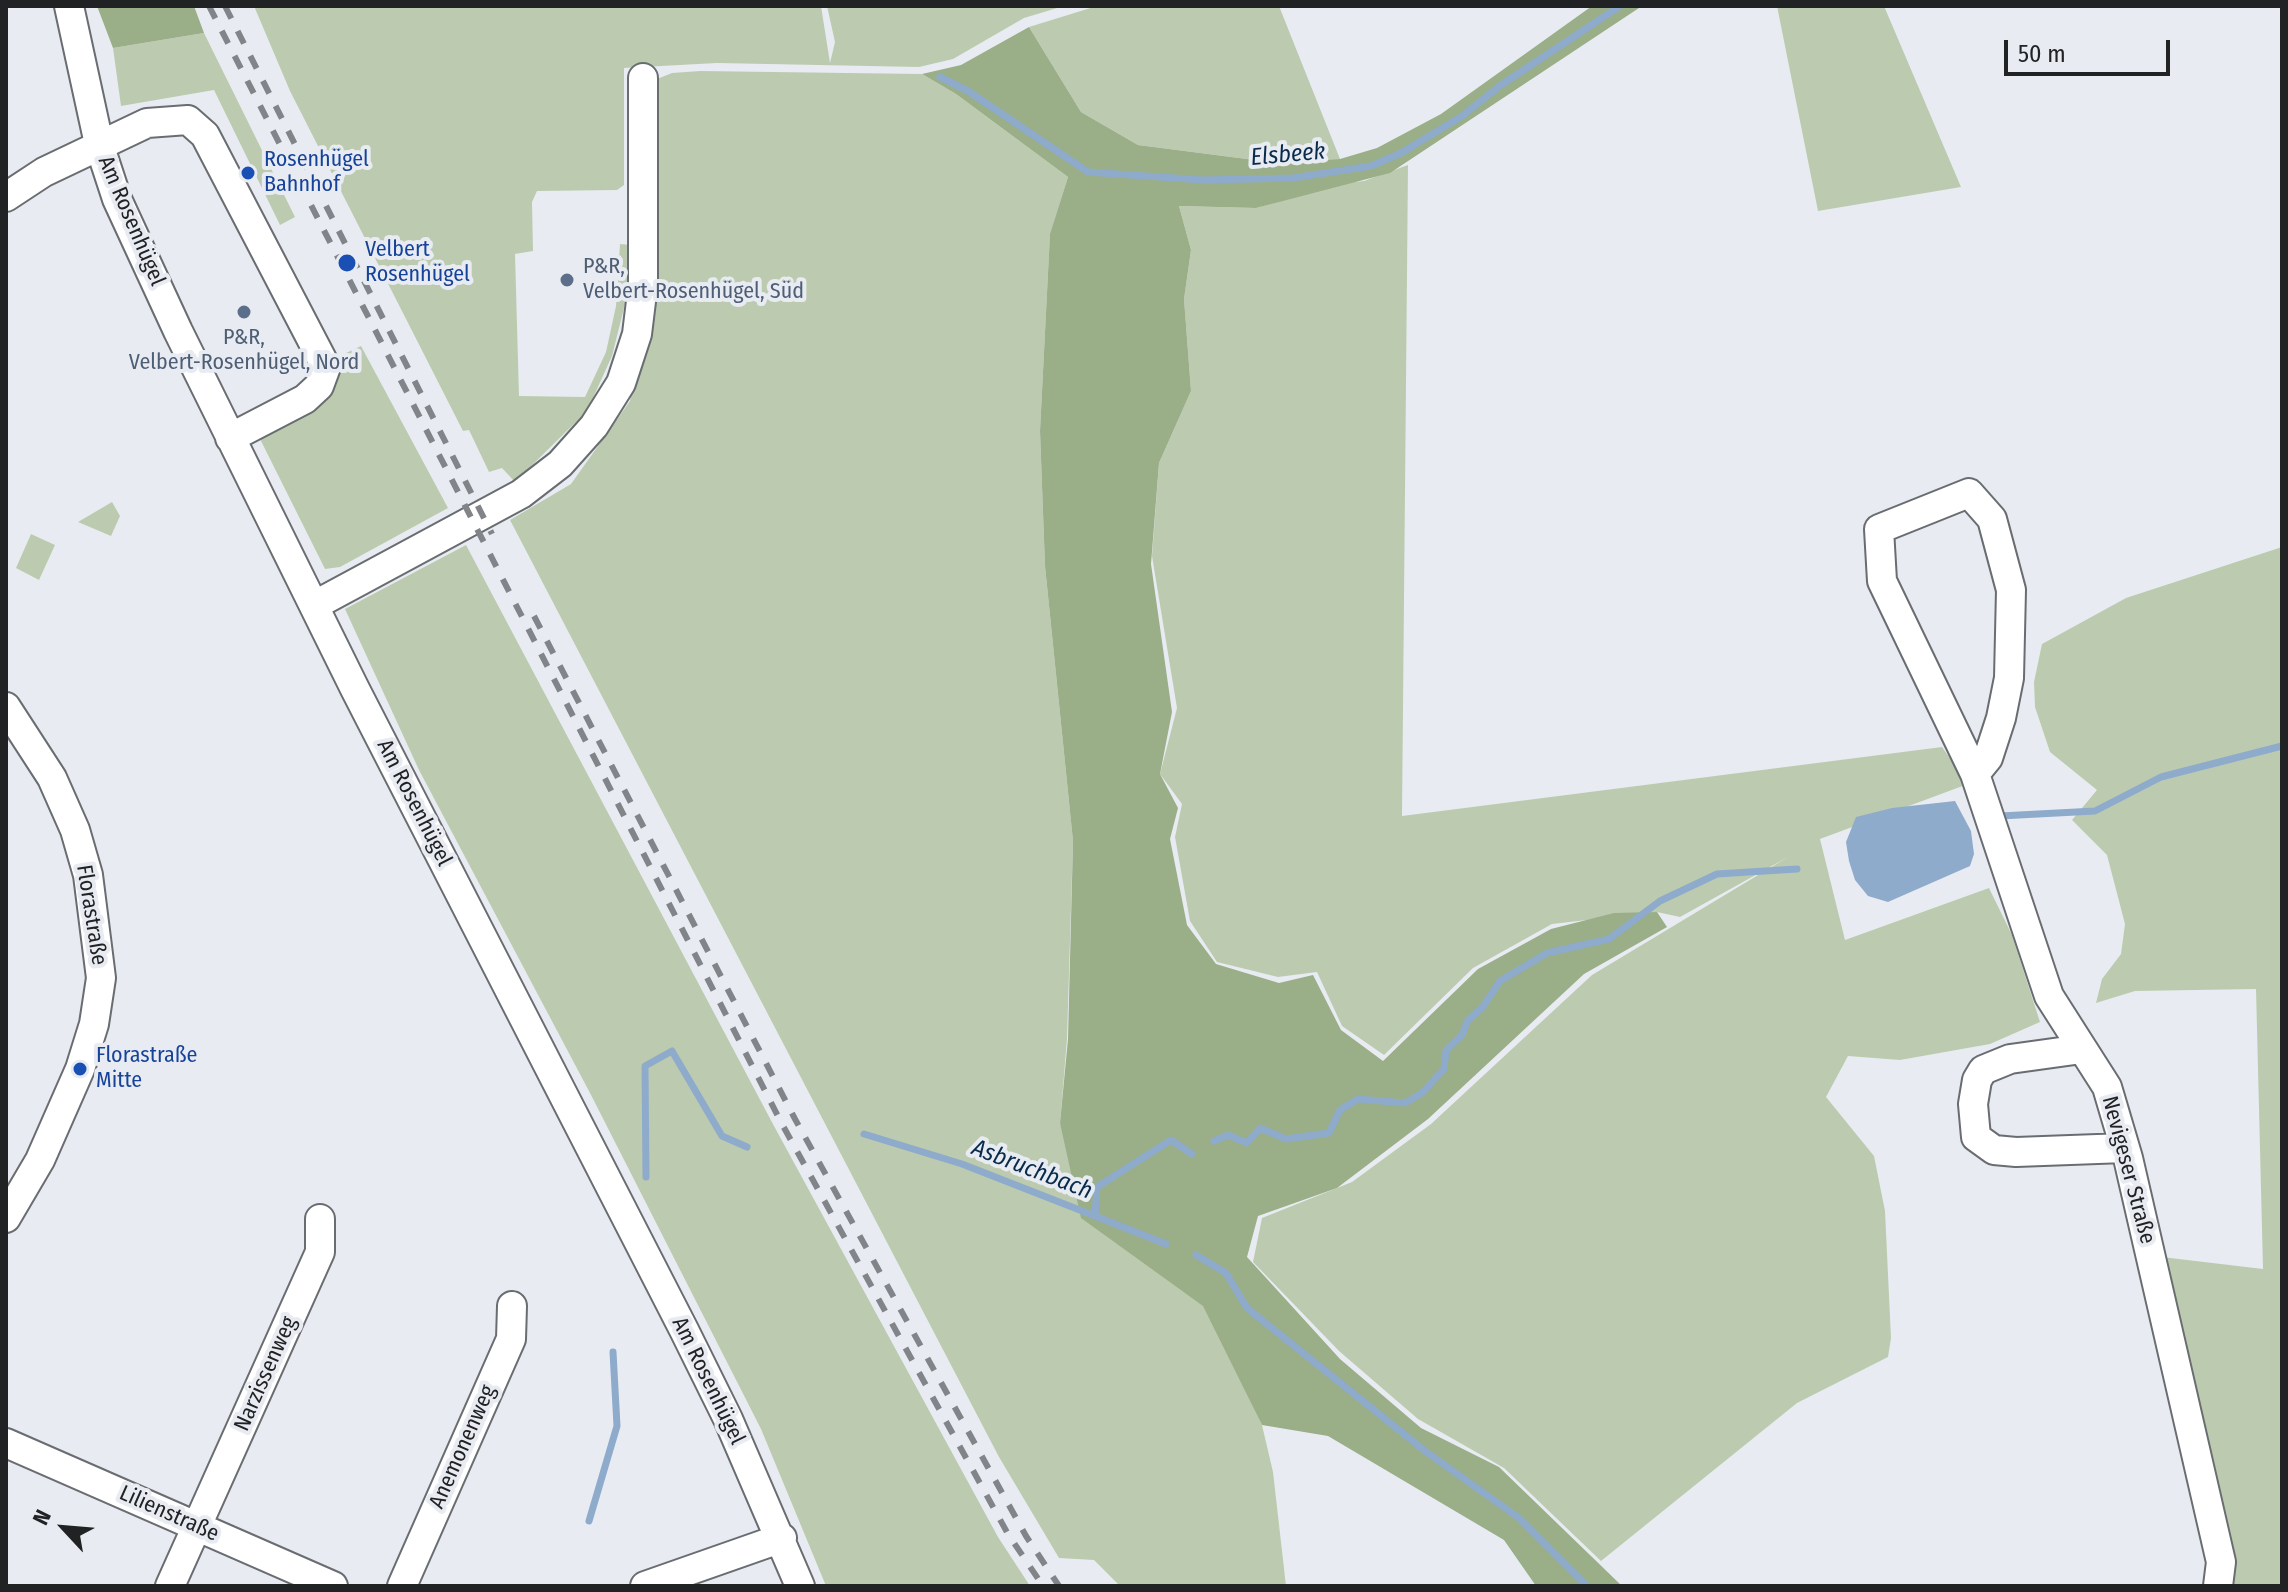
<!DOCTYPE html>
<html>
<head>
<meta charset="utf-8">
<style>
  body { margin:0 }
  #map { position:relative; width:2288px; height:1592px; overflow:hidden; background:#e8ecf2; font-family:"Fira Sans Condensed",sans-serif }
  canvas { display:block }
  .frame { position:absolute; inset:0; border:8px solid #202224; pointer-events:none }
  .north { position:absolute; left:24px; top:1488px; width:80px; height:80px; -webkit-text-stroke:6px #e8ecf2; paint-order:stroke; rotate:296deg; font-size:22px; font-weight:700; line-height:32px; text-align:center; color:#202224 }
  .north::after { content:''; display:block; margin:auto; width:28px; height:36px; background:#202224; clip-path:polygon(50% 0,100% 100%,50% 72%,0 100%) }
  .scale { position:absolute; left:2004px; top:40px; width:166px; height:36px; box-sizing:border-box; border:4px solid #202224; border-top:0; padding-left:10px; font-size:24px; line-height:28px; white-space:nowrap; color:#202224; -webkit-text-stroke:6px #e8ecf2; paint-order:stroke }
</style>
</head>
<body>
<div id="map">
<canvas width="2288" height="1592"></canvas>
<div class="frame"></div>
<div class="north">N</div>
<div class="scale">50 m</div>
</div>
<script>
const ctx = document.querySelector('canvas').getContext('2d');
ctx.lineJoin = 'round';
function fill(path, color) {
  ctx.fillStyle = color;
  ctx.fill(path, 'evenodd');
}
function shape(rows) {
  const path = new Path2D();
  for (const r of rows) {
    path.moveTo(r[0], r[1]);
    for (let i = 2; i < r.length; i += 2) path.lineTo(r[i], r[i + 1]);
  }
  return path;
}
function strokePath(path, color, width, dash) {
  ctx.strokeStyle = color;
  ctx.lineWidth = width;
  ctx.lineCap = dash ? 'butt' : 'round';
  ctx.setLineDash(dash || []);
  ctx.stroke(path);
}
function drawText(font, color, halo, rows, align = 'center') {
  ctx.font = font + ' "Fira Sans Condensed",sans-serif';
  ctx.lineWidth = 8;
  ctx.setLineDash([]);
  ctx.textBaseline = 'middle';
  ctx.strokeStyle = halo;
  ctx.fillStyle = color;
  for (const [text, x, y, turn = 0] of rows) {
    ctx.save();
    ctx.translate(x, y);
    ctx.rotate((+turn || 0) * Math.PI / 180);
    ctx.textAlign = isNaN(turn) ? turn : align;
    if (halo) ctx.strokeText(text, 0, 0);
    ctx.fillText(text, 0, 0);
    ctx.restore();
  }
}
const green = shape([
  [254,6,821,6,830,63,835,42,827,6,1064,6,1024,18,953,59,919,67,717,63,624,68,624,185,617,190,537,191,532,202,533,251,515,254,519,396,585,397,606,352,616,306,620,244,631,245,625,304,612,356,587,411,515,482,502,468,489,472,469,430,463,431,290,91],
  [1097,6,1279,6,1340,159,1270,162,1138,145,1081,112,1029,27],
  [1777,6,1884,6,1961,187,1818,211],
  [204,33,295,217,280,225,214,90,121,106,113,48],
  [700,71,922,74,956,94,1068,177,1050,235,1040,431,1045,566,1073,841,1067,1039,1060,1124,1204,1306,1237,1372,1262,1425,1273,1472,1286,1586,1120,1586,1094,1560,1059,1558,999,1457,510,520,571,484,630,401,654,258,657,79,672,73],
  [1408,165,1402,816,1942,747,1968,784,1820,839,1845,940,1989,888,2012,935,2040,1022,1990,1044,1900,1060,1848,1056,1826,1097,1874,1156,1885,1211,1891,1338,1888,1357,1797,1403,1601,1561,1504,1468,1418,1419,1339,1351,1253,1262,1262,1218,1352,1182,1431,1124,1592,975,1788,857,1680,917,1657,912,1552,924,1473,968,1384,1055,1342,1026,1317,972,1278,977,1217,962,1190,921,1175,837,1182,804,1160,774,1177,708,1152,556,1159,463,1191,391,1184,299,1191,250,1179,206,1256,208,1344,183,1364,181],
  [361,346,448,508,340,567,325,569,259,437,334,388,344,354],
  [112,502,120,516,111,536,78,522],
  [31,534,55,545,39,580,16,568],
  [466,545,774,1126,998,1537,1030,1586,826,1586,761,1429,590,1093,419,770,345,609],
  [2282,547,2282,1586,2234,1586,2162,1257,2263,1269,2256,989,2135,991,2096,1003,2102,979,2121,954,2125,924,2107,855,2072,820,2097,790,2050,752,2035,707,2034,682,2042,644,2126,598]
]);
const forest = shape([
  [97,6,194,6,204,33,113,48],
  [1592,6,1642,6,1390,173,1256,208,1179,206,1191,250,1184,299,1191,391,1159,463,1151,564,1172,712,1160,774,1178,808,1170,839,1187,925,1216,964,1279,983,1313,975,1341,1030,1383,1061,1478,969,1551,929,1614,913,1657,912,1667,927,1584,974,1428,1119,1337,1188,1258,1216,1247,1257,1340,1359,1421,1428,1499,1467,1622,1586,1536,1586,1504,1540,1328,1436,1262,1425,1203,1306,1081,1218,1060,1123,1068,1039,1073,841,1045,566,1040,431,1050,234,1068,177,956,94,922,74,961,65,1029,27,1081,112,1138,145,1270,162,1340,159,1377,148,1441,114]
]);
const water = shape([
  [1955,801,1971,831,1974,854,1970,866,1888,902,1868,896,1855,880,1849,861,1846,842,1856,817,1892,808]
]);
const stream = shape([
  [940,77,968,91,1088,172,1203,180,1293,178,1371,166,1401,153,1462,116,1501,85,1620,6],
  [2000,816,2095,811,2161,777,2282,746],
  [864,1134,962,1164,1095,1216,1097,1187,1171,1140,1192,1154],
  [1214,1141,1228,1135,1247,1143,1260,1128,1286,1139,1329,1133,1340,1110,1358,1099,1405,1103,1422,1093,1444,1069,1446,1050,1462,1035,1468,1020,1482,1008,1500,981,1547,953,1609,939,1660,901,1717,874,1797,869],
  [646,1177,645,1066,672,1051,722,1136,747,1147],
  [1095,1216,1166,1244],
  [1196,1255,1226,1273,1247,1308,1425,1451,1519,1518,1587,1586],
  [589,1521,617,1426,613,1352]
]);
const minor = shape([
  [69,6,99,144,117,199,178,331,355,689,684,1330,728,1419,800,1586],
  [6,197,44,172,147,123,188,120,205,135,326,367,319,386,305,399,230,438],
  [315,605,521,494,560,464,594,426,621,383,637,334,643,285,643,78],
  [6,707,52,778,75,830,88,875,101,978,94,1024,80,1069,40,1160,6,1218],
  [1975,774,1988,758,2001,718,2009,678,2011,590,1992,519,1969,493,1879,529,1882,581,1975,774,2049,996,2107,1087,2128,1158,2221,1562,2218,1586],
  [2082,1049,2010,1059,1983,1070,1977,1080,1973,1104,1976,1137,1994,1150,2016,1152,2125,1148],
  [6,1443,333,1586],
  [170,1586,320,1252,320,1219],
  [402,1586,511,1339,512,1306],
  [645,1586,782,1538]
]);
const rail = shape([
  [209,6,782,1124,1008,1534,1043,1586],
  [225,6,492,534],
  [534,616,795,1119,1026,1536,1059,1586]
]);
const markers = [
  [248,173,8,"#1a4fb4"],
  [347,263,10,"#1a4fb4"],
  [567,280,8,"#5c6f8a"],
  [244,312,8,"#5c6f8a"],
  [80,1069,8,"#1a4fb4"]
];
const transitNames = [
  ["Rosenhügel",264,160],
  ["Bahnhof",264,185],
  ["Velbert",365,250],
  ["Rosenhügel",365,275],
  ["Florastraße",96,1056],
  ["Mitte",96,1081]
];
const streetNames = [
  ["Am Rosenhügel",131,221,67],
  ["Am Rosenhügel",414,803,63],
  ["Florastraße",91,915,81],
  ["Nevigeser Straße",2128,1170,75],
  ["Narzissenweg",266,1374,-66],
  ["Am Rosenhügel",708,1381,64],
  ["Anemonenweg",463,1447,-66],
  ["Lilienstraße",169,1514,24]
];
const serviceNames = [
  ["P&R,",583,267],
  ["Velbert-Rosenhügel, Süd",583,292],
  ["P&R,",244,338,"center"],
  ["Velbert-Rosenhügel, Nord",244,363,"center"]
];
const waterNames = [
  ["Elsbeek",1288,155,-5],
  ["Asbruchbach",1032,1170,21]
];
fill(green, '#bccbaf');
fill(forest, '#9aae88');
fill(water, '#8eabcc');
strokePath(stream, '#8eabcc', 7);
strokePath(minor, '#696d71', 32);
strokePath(minor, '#fff', 28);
strokePath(rail, '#818488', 6, [14, 14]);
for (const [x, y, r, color] of markers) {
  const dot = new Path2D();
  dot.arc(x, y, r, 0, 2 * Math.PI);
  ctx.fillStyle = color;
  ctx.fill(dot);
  strokePath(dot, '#e8ecf2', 3);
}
drawText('22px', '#164399', '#e8ecf2', transitNames, 'left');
drawText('22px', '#202224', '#e8ecf2', streetNames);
drawText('22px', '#4e5e75', '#e8ecf2', serviceNames, 'left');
drawText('italic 24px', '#092b4b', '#e8ecf2', waterNames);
</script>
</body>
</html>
